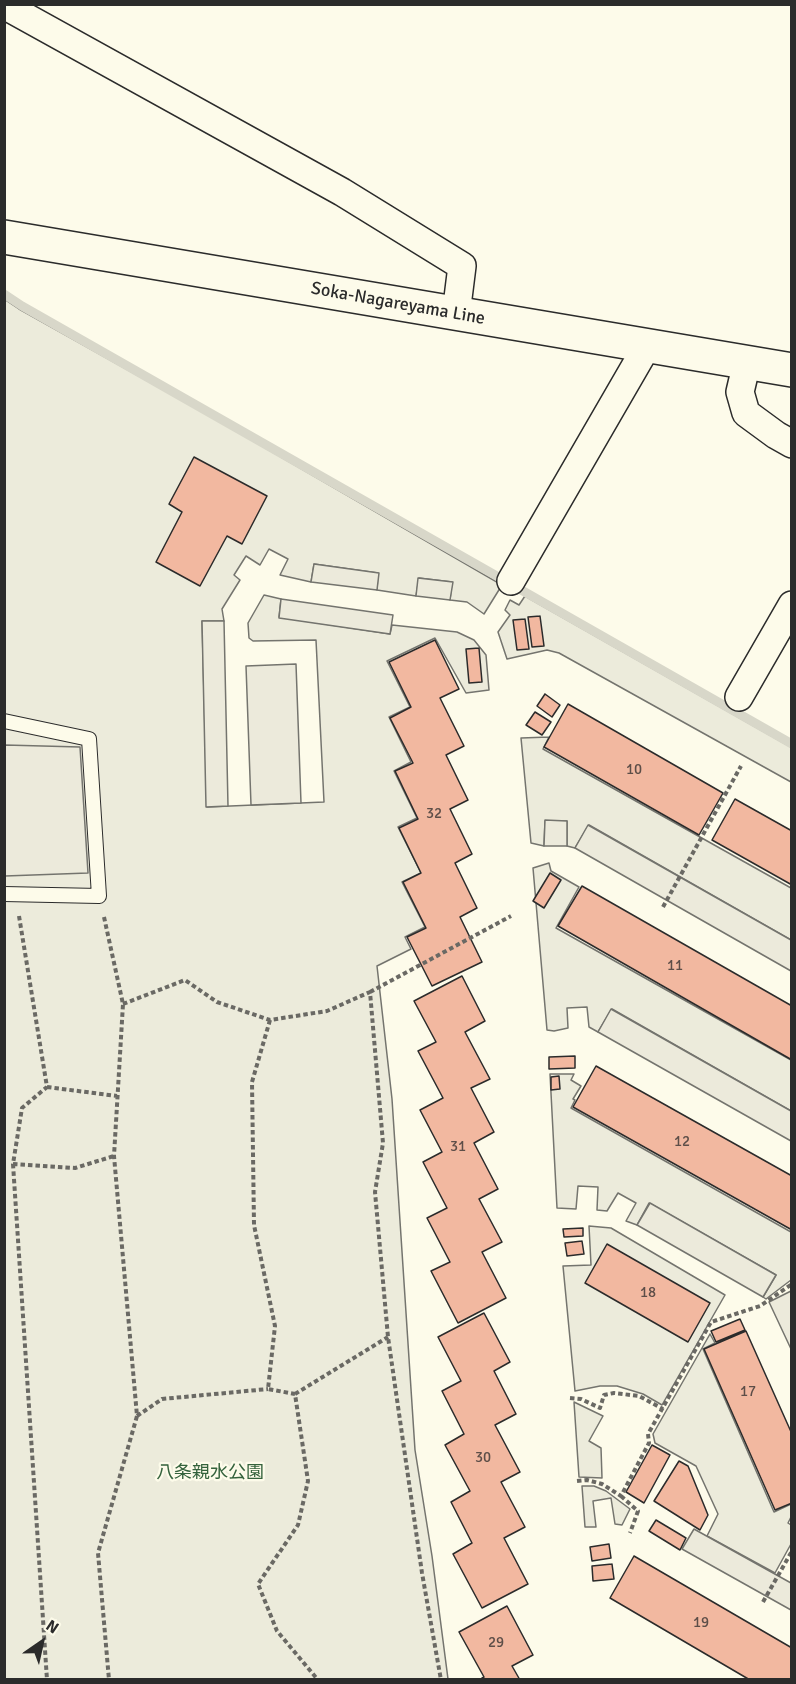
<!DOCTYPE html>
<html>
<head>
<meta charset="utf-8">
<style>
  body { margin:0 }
  #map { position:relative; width:796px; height:1684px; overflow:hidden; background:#fdfbea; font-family:Signika,sans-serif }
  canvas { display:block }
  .frame { position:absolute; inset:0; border:6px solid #2b2b2b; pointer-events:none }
  .north { position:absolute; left:12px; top:1612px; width:60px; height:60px; -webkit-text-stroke:4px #fdfbea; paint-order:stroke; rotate:34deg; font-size:16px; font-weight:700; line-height:24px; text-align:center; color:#2b2b2b }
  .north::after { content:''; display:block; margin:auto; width:21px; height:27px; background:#2b2b2b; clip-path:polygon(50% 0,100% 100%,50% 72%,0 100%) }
</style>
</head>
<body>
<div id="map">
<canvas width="796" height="1684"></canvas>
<div class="frame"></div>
<div class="north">N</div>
</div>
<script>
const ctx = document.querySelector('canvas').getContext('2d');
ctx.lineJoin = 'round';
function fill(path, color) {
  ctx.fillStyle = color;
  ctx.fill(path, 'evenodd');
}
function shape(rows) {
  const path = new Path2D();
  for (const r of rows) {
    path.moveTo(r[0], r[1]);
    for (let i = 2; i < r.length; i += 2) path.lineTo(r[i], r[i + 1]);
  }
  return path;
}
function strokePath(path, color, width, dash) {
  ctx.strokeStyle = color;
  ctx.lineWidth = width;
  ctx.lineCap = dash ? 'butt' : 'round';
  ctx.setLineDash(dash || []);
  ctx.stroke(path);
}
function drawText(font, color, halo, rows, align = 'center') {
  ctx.font = font + ' Signika,"Noto Sans JP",sans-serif';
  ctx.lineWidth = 4.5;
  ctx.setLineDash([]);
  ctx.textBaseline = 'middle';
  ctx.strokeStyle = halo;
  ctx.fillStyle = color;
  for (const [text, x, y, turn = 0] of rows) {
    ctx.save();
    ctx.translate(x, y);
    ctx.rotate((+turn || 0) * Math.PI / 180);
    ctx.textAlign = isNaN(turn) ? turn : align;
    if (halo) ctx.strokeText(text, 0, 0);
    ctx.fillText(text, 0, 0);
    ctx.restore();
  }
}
const green = shape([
  [4,299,19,309,207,414,502,585,484,614,467,602,450,600,452,582,419,578,416,596,377,590,378,573,314,564,311,582,280,575,288,559,269,549,260,565,246,556,234,575,240,580,222,609,224,621,202,621,207,807,324,802,316,640,253,641,249,638,248,623,264,595,281,599,279,617,390,634,392,625,457,632,474,640,486,655,489,690,466,693,435,638,387,661,410,707,389,717,411,762,394,771,417,818,398,827,421,873,402,882,425,927,405,937,411,949,377,966,392,1099,415,1450,432,1556,448,1679,5,1679,4,299],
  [525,596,791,747,791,782,559,653,547,650,507,659,498,632,510,615,505,610,510,600,519,605,525,596],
  [549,737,543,749,791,888,791,940,589,825,575,848,567,846,567,821,545,821,544,846,531,843,521,738,549,737],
  [549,863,551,871,579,887,556,928,791,1060,791,1111,612,1009,598,1032,589,1027,587,1007,567,1008,568,1028,554,1031,547,1030,533,868,549,863],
  [550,1074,574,1074,571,1080,581,1086,573,1099,575,1100,571,1108,791,1232,791,1280,766,1299,763,1297,776,1275,649,1203,637,1225,626,1221,636,1203,618,1193,607,1211,597,1210,598,1187,578,1186,576,1209,557,1208,550,1074],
  [589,1226,611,1228,725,1295,662,1405,643,1394,617,1386,600,1386,575,1391,563,1266,591,1265,589,1226],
  [710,1334,715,1343,703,1349,774,1512,791,1504,791,1517,788,1523,791,1525,791,1544,775,1573,707,1536,718,1514,696,1466,655,1443,653,1434,710,1334],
  [574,1402,603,1416,589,1441,601,1448,602,1478,579,1477,574,1402],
  [582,1486,594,1486,606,1491,630,1509,622,1525,615,1524,611,1498,593,1501,596,1527,585,1527,582,1486]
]);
const parking = shape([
  [314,564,379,573,377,590,311,582,314,564],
  [418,578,453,582,450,600,416,596,418,578],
  [281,599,393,615,390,634,279,618,281,599],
  [202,621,224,621,228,806,206,807,202,621],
  [296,664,301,803,251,805,246,666,296,664],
  [5,745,80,747,88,873,5,876,5,745],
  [545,820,567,821,567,846,544,846,545,820],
  [588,825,791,940,791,971,575,848,588,825],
  [611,1009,791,1111,791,1141,598,1032,611,1009],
  [650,1203,776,1275,763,1297,637,1225,650,1203],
  [791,1291,791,1349,769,1302,791,1291],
  [694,1529,791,1583,791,1610,682,1549,694,1529]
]);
const stream = shape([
  [4,294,22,306,792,744]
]);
const building = shape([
  [194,457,267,496,242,544,227,536,200,586,156,562,182,512,169,504,194,457],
  [540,616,544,646,532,647,528,617,540,616],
  [525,619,529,649,517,650,513,620,525,619],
  [435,640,459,689,440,698,464,746,446,755,468,800,450,809,472,854,455,863,477,908,460,917,482,962,432,986,407,937,426,928,403,882,421,873,399,828,418,819,395,771,413,763,390,718,411,707,389,662,435,640],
  [479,648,482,682,469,683,466,649,479,648],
  [545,694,560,705,552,717,537,706,545,694],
  [568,704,723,793,699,835,544,747,568,704],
  [535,712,551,722,542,735,526,725,535,712],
  [735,799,792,831,792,885,712,840,735,799],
  [550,873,561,880,544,908,533,901,550,873],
  [582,886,792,1006,792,1060,558,926,582,886],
  [462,976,485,1021,465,1032,490,1079,471,1088,494,1132,474,1143,498,1189,479,1199,502,1242,482,1252,506,1298,458,1323,431,1271,450,1262,427,1218,447,1208,423,1162,442,1152,420,1110,443,1098,418,1051,436,1042,414,1001,462,976],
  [575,1056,575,1068,549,1069,549,1057,575,1056],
  [596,1066,792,1176,792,1230,573,1107,596,1066],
  [559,1076,560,1089,551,1090,551,1077,559,1076],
  [583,1228,583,1236,564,1237,563,1229,583,1228],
  [582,1241,584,1254,567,1256,565,1243,582,1241],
  [607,1244,710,1303,688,1342,585,1283,607,1244],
  [484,1313,510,1362,494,1371,516,1414,495,1425,520,1472,501,1482,525,1527,504,1538,528,1584,482,1608,453,1554,472,1543,451,1502,470,1491,445,1445,464,1434,442,1391,461,1381,438,1337,484,1313],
  [740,1319,745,1330,716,1342,711,1331,740,1319],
  [746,1331,792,1434,792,1503,775,1510,704,1349,746,1331],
  [652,1445,670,1455,644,1503,626,1492,652,1445],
  [679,1461,688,1466,708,1515,700,1530,654,1501,679,1461],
  [656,1520,686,1538,680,1550,649,1531,656,1520],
  [609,1544,611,1558,592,1561,590,1547,609,1544],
  [634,1556,792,1648,792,1680,750,1680,610,1598,634,1556],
  [612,1564,614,1579,593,1581,592,1566,612,1564],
  [507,1606,533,1655,512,1666,520,1680,479,1680,484,1677,459,1632,507,1606]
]);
const path = shape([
  [663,907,741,766],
  [19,916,47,1087,22,1108,13,1164,47,1680],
  [104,917,123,1004,114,1156,137,1416,98,1553,109,1680],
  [370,992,511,916],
  [123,1004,185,980,217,1002,270,1020,327,1011,370,992,383,1143,375,1192,388,1337,422,1573,441,1680],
  [270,1020,252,1082,254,1225,275,1326,268,1389,295,1394,308,1481,298,1525,258,1584,277,1631,318,1680],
  [47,1087,117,1096],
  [13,1164,75,1168,114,1156],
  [295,1394,388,1337],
  [570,1398,581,1399,600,1408,604,1395,614,1393,639,1396,663,1409],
  [137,1416,162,1399,268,1389],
  [577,1481,587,1480,602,1484,621,1496,649,1443,648,1434,711,1322,760,1306,792,1284],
  [621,1496,638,1511,630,1533],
  [763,1602,792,1551]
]);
const service = shape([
  [4,721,89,739,99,896,4,894]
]);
const minor = shape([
  [4,5,342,192,462,266,456,314],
  [747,362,740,392,746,413,776,435,792,444],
  [511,581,647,346],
  [739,697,792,605]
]);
const primary = shape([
  [4,237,792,370]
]);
const numberNames = [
  ["10",634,770],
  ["32",434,814],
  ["11",675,966],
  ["12",682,1142],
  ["31",458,1147],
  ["18",648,1293],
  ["17",748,1392],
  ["30",483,1458],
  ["19",701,1623],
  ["29",496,1643]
];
const streetNames = [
  ["Soka-Nagareyama Line",398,304,10]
];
const parkNames = [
  ["八条親水公園",210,1473]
];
fill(green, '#ecebdb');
strokePath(green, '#74746e', 1.5);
fill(parking, '#eceadb');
strokePath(parking, '#74746e', 1.5);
strokePath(stream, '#d8d7c9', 9);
fill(building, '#f2b8a0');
strokePath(building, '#2b2b2b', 1.5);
strokePath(service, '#2b2b2b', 16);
strokePath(minor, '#2b2b2b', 30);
strokePath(primary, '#2b2b2b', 36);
strokePath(path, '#6a6964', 4, [4.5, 3]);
strokePath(service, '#fdfbea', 14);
strokePath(minor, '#fdfbea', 27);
strokePath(primary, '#fdfbea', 33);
drawText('15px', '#5d4e48', null, numberNames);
drawText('18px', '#2b2b2b', '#fdfbea', streetNames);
drawText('18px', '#34623c', '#fdfbea', parkNames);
</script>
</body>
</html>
